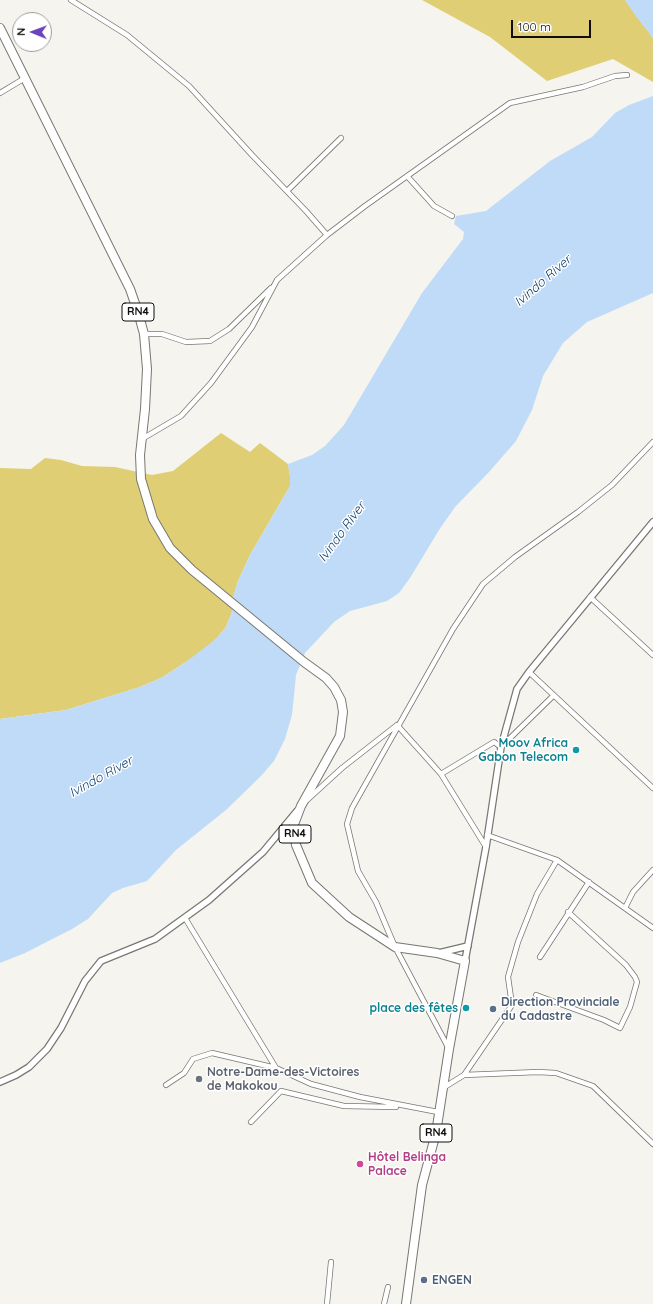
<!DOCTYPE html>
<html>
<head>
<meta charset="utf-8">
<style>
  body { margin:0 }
  #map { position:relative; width:653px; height:1304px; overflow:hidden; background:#f5f4ee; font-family:Quicksand,sans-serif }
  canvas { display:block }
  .north { position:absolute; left:12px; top:12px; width:40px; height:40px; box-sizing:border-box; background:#fff; border:1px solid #9f9f9e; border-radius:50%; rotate:271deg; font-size:11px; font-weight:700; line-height:16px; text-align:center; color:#0f0e0d }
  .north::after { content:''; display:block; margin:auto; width:14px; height:18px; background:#6944bd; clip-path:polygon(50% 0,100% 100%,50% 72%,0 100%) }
  .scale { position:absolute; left:511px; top:20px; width:80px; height:18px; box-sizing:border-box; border:2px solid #0f0e0d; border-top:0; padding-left:5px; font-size:12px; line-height:14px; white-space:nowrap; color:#0f0e0d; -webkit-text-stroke:3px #fff; paint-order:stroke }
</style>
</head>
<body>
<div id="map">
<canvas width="653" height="1304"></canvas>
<div class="north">N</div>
<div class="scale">100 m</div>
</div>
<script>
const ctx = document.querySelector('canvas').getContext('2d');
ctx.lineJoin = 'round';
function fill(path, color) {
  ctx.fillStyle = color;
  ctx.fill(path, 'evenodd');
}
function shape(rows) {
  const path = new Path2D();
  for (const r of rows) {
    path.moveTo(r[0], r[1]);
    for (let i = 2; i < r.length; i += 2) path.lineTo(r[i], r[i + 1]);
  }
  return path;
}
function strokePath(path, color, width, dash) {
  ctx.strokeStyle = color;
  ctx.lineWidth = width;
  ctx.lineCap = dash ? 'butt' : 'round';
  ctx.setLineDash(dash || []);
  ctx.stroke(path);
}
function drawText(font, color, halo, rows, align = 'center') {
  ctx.font = font + ' Quicksand,sans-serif';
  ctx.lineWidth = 3;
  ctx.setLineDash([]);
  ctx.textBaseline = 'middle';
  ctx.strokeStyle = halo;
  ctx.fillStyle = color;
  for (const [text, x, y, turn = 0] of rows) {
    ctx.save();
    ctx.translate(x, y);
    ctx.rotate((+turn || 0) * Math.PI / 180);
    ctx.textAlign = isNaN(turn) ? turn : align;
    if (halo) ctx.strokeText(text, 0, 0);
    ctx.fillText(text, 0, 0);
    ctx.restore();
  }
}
const green = shape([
  [422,0,625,0,653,38,653,82,613,59,547,81,490,37],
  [221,433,250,452,260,443,288,464,290,476,290,486,250,555,238,581,233,598,232,612,226,627,216,639,201,652,163,677,140,687,66,710,0,719,0,468,31,469,45,458,61,460,82,466,115,467,152,475,173,471]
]);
const water = shape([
  [625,0,653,0,653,38,635,15],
  [653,96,653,293,587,322,563,343,543,376,532,410,516,441,489,472,455,507,439,530,410,578,399,593,387,601,350,611,334,622,305,653,296,675,292,715,285,739,274,761,261,776,226,810,176,850,147,881,123,888,112,893,88,919,72,929,25,953,0,963,0,719,66,710,140,687,163,677,183,664,216,639,226,627,232,612,233,598,238,581,250,555,290,486,290,476,288,464,312,455,325,446,344,425,422,293,463,239,464,232,454,224,456,216,486,211,550,161,592,137,615,113,629,105]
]);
const minor = shape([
  [71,0,127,35,189,86,252,155,306,211,327,235],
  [0,93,25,78],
  [407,176,434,206,452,216],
  [287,191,341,138],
  [144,334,162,334,186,342,210,341,229,329,271,288],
  [142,439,181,416,211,383,252,327,277,280,327,235,365,206,510,103,583,87,615,76,627,75],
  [590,597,653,655],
  [529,672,653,788],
  [441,774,494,742,501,747,553,696],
  [307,800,342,768,397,725,441,774,486,847],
  [487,835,557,860,653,928],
  [625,908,633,892,653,870],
  [185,918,276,1068],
  [540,957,589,882],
  [536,995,604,1020,620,1028,630,1007,637,982,635,977,626,965,568,912],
  [449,1049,395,947,376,902,358,871,347,824,352,808,453,629,483,584,515,557,578,512,612,485,653,442],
  [464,1075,512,1005,508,977,518,942,537,894,557,860],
  [166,1085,184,1073,193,1059,212,1053,276,1068,311,1084,360,1097,438,1112],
  [443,1088,464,1075,538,1072,556,1073,593,1086,653,1144],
  [251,1122,281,1091,344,1106,396,1107],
  [327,1304,331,1262],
  [384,1304,388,1287]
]);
const tertiary = shape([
  [439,953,468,946],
  [465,961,486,847,501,747,517,689,529,672,653,522],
  [0,1082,16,1075,29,1067,47,1049,61,1028,85,981,101,961,155,939,209,900,263,852,297,811]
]);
const trunk = shape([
  [0,28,130,289,138,312,144,334,147,369,145,409,140,455,141,479,153,519,170,548,192,570,304,662,326,678,334,687,341,700,343,712,340,736,301,806,293,827,296,845,312,883,349,917,395,947,437,953,465,961,449,1049,436,1133,422,1185,406,1304]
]);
const markers = [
  [576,750,4,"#0f9aa8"],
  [466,1008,4,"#0f9aa8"],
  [493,1009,4,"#5c6f8a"],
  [199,1079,4,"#6b7280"],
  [360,1164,4,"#d1479c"],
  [424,1280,4,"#5c6f8a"]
];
const shields = [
  [138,312,32],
  [295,834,32],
  [436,1133,32]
];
const shieldNames = [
  ["RN4",138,312],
  ["RN4",295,834],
  ["RN4",436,1133]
];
const cultureNames = [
  ["Moov Africa",568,743],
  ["Gabon Telecom",568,757],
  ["place des fêtes",458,1008]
];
const serviceNames = [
  ["Direction Provinciale",501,1002],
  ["du Cadastre",501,1016],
  ["ENGEN",432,1280]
];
const worshipNames = [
  ["Notre-Dame-des-Victoires",207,1072],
  ["de Makokou",207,1086]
];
const hotelNames = [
  ["Hôtel Belinga",368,1157],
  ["Palace",368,1171]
];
const waterNames = [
  ["Ivindo River",543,281,-41],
  ["Ivindo River",342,532,-54],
  ["Ivindo River",101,777,-29]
];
fill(green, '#dfce73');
fill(water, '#c0dbf8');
strokePath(minor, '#787772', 6);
strokePath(tertiary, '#787772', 8);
strokePath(trunk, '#787772', 10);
strokePath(minor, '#fff', 4.5);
strokePath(tertiary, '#fff', 5.5);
strokePath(trunk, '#fff', 8);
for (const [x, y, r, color] of markers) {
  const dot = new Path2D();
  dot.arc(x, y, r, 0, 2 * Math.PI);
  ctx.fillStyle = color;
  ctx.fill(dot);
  strokePath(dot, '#fff', 1.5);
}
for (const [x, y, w] of shields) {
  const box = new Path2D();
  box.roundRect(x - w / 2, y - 9, w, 18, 3);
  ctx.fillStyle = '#fff';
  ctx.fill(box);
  strokePath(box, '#0f0e0d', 1);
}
drawText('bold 11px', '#0f0e0d', null, shieldNames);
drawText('bold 12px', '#0d838f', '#fff', cultureNames, 'right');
drawText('bold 12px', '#4e5e75', '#fff', serviceNames, 'left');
drawText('bold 12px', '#5b616d', '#fff', worshipNames, 'left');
drawText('bold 12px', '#b23c85', '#fff', hotelNames, 'left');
drawText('italic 13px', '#0f406c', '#fff', waterNames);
</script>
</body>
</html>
